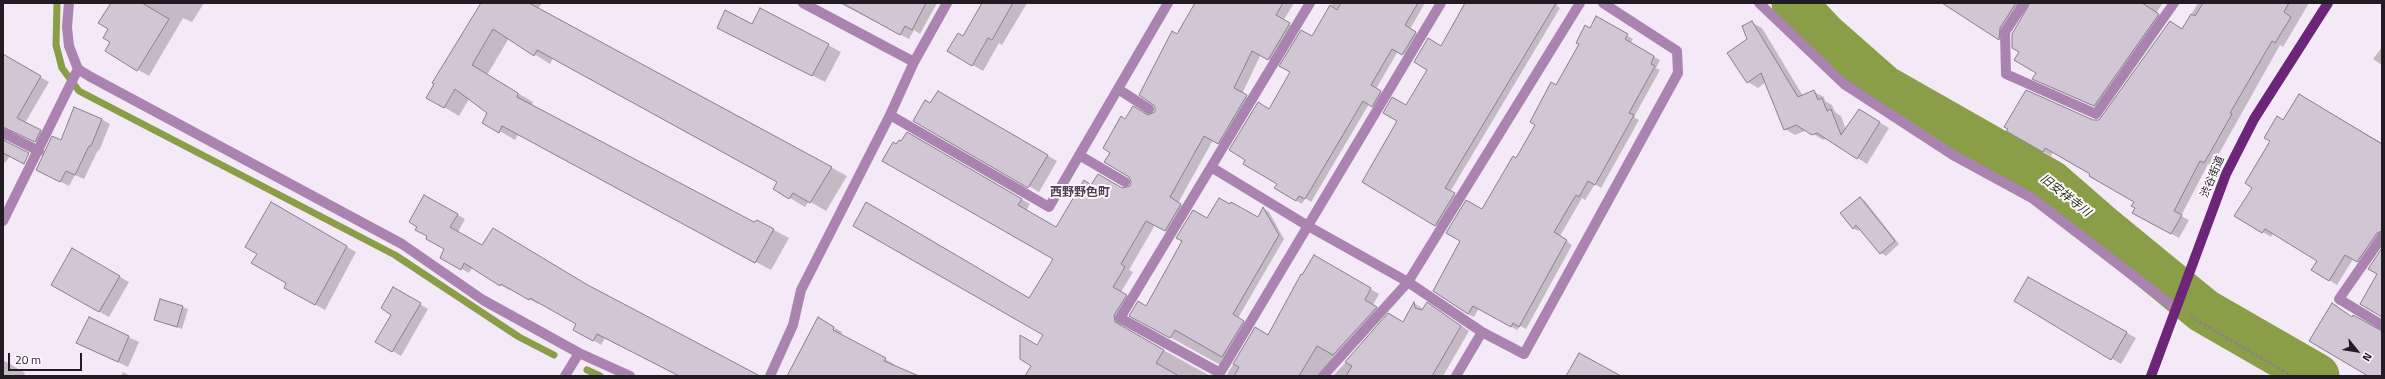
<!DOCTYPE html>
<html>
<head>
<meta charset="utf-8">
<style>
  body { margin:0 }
  #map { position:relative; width:2385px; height:379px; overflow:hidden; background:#f4e9f6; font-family:"Titillium Web",sans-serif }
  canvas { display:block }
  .frame { position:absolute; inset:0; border:4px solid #201c21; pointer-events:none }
  .north { position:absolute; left:2337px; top:331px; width:40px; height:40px; -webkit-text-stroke:3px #fef9fe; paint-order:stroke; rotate:120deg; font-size:11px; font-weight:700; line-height:16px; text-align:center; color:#201c21 }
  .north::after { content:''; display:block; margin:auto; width:14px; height:18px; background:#201c21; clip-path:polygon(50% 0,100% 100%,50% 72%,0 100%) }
  .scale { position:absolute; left:8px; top:353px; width:74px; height:18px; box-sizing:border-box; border:2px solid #201c21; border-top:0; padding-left:5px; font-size:12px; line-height:14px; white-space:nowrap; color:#201c21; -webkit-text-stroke:3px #fef9fe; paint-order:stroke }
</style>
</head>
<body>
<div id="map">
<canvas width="2385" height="379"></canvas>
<div class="frame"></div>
<div class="north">N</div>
<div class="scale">20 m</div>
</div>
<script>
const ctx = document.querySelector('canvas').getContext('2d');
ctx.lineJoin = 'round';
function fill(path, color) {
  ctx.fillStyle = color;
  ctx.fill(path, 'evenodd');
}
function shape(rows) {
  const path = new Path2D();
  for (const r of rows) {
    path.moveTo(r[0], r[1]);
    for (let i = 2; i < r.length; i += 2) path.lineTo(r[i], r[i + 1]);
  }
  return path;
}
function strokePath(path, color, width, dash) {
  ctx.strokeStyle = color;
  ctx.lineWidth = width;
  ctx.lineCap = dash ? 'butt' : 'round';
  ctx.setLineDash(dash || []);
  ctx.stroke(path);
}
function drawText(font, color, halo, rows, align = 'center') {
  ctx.font = font + ' "Titillium Web","Noto Sans JP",sans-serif';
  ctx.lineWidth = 4;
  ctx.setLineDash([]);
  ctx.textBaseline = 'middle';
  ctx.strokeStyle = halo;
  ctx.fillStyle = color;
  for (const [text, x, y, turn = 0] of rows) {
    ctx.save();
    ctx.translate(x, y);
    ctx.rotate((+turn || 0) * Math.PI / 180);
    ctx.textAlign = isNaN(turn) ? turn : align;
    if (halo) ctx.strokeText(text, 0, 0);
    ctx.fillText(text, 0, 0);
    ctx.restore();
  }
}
const shadow = shape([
  [112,3,204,3,192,22,183,18,149,76,106,51,112,42,109,28],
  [482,3,542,3,538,9,847,176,826,211,809,201,805,207,790,198,778,182,553,58,550,64,509,38,487,75,533,102,532,106,754,223,757,221,789,238,771,270,518,134,515,140,484,122,489,112,469,99,459,116,427,97],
  [839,3,937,3,920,34,914,30,909,39],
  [983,3,1027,3,1002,45,999,43,983,71,948,51,964,37],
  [1196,3,1294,3,1283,21,1298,29,1277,64,1261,54,1242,94,1254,101,1226,148,1213,140,1178,203,1189,209,1173,235,1155,225,1129,270,1133,272,1121,292,1134,300,1123,320,1122,327,1210,376,1026,376,1044,335,1029,299,1055,258,897,146,902,143,907,133,1030,204,1026,211,1056,228,1092,186,1129,188,1133,183,1126,120,1148,116,1156,113,1177,35],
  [1333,3,1425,3,1410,29,1421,36,1408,57,1398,51,1376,89,1386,95,1378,109,1369,104,1311,202,1305,198,1302,204,1276,188,1278,184,1246,159,1270,110],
  [1466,3,1558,3,1557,6,1560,8,1450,192,1460,197,1441,229,1363,181],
  [1945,3,2027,3,2007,33,2006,43],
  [2030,3,2163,3,2156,13,2166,19,2102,110,2041,83,2037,72,2020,52],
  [2198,3,2309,3,2283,47,2280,45,2212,166,2208,164,2181,216,2189,220,2179,238,2134,213,2136,208,2135,202,2091,173,2053,151,2051,156,2008,131,2100,120,2182,30],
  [1596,18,1633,39,1630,44,1660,60,1656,68,1660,70,1634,117,1639,120,1601,188,1595,184,1585,200,1582,198,1560,236,1572,245,1526,329,1520,326,1517,330,1479,308,1474,317,1468,314,1462,241,1516,159],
  [1752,23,1762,28,1803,96,1814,92,1824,97,1825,101,1832,105,1835,112,1841,116,1846,130,1859,111,1889,128,1867,164,1827,138,1823,140,1807,130,1795,135,1785,129,1766,82,1758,88,1748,82,1748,39],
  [752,26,828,45,841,52,825,82,731,34],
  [2382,47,2382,65,2373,59],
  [3,56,49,82,25,123,49,136,44,146,15,132,9,132,5,139,8,144,10,156,5,163,3,162],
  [938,92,1057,161,1039,192,914,120,931,105],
  [2299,95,2382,143,2382,242,2365,266,2353,259,2337,285,2329,280,2318,261,2273,233,2271,237,2236,216,2253,187,2283,121],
  [101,119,110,124,99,151,98,150,84,179,75,175,69,186,45,174,61,141],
  [425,196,465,219,458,232,482,246,588,286,759,376,680,376,605,338,601,345,574,329,577,324,539,302,538,304,510,288,509,290,472,268,469,273,441,257,446,249,418,226],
  [1860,198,1865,201,1899,244,1886,256,1881,253,1861,229,1858,231,1853,228],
  [271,204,356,252,325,310,294,293,288,283],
  [1264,209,1269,212,1284,239,1238,318,1249,325,1224,367,1130,315,1147,307,1207,220,1258,218],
  [72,250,129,282,109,317,52,285],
  [1314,256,1379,294,1373,305,1384,312,1327,376,1226,376,1255,329,1269,336],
  [393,288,428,309,401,356,376,341,393,314],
  [160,300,188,309,182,329,155,320],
  [2015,301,2078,305,2136,338,2121,364],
  [1414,303,1422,308,1423,311,1435,308,1469,331,1443,376,1333,376,1389,315,1403,323],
  [89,319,139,342,128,367,78,343],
  [835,328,842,332,841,335,894,364,893,366,918,376,788,376,832,335],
  [3,360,25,373,24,376,3,376],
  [123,372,130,376,121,376]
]);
const stream = shape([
  [57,3,56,45,62,68,79,91,395,255,519,337,554,355],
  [587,370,600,376]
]);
const river = shape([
  [1794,3,1824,35,1883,87,2050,182,2104,229,2204,311,2317,376]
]);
const building = shape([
  [111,3,142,3,169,19,137,71,105,51,110,42,103,38,108,29,98,23,111,3],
  [481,3,529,3,832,167,810,203,793,193,789,199,773,189,777,182,537,50,534,56,493,29,472,65,518,93,517,97,754,222,757,220,774,229,755,263,502,126,499,133,482,123,487,113,455,89,444,108,426,98,434,84,432,83,481,3],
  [842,3,926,3,912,30,905,26,900,35,842,3],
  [982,3,1013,3,992,40,988,38,972,66,947,51,958,33,963,36,982,3],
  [1195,3,1283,3,1276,15,1290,23,1268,60,1252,51,1234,88,1247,95,1218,144,1204,136,1170,197,1181,204,1165,231,1146,221,1121,264,1125,267,1113,287,1127,295,1114,315,1115,322,1164,350,1156,363,1179,376,1025,376,1031,366,1020,359,1020,335,1037,345,1043,335,853,226,866,202,1029,298,1053,259,882,161,893,142,896,144,899,140,901,141,907,132,1022,199,1018,205,1056,227,1084,180,1091,185,1098,174,1122,188,1130,186,1131,182,1129,177,1104,162,1110,153,1103,148,1121,116,1125,119,1133,106,1148,115,1155,112,1155,106,1139,95,1172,31,1177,34,1195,3],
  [1341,3,1418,3,1405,25,1416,32,1402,55,1392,49,1371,85,1381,91,1372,107,1363,101,1305,199,1299,196,1296,201,1274,188,1277,184,1243,164,1245,160,1229,150,1258,102,1269,109,1290,72,1279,66,1301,30,1312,36,1330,5,1337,10,1341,3],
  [1465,3,1556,3,1445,188,1455,193,1435,226,1362,182,1397,121,1383,113,1392,97,1406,105,1427,70,1414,62,1428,38,1441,46,1465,3],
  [1942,3,2016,3,2000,28,1999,40,1942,3],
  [2030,3,2142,3,2159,14,2094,106,2032,79,2036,73,2014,60,2019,52,2012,48,2012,34,2030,3],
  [2203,3,2289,3,2284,12,2291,17,2275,43,2272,41,2230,113,2232,114,2215,144,2204,163,2200,161,2174,211,2182,215,2171,234,2132,213,2135,208,2131,206,2134,202,2089,176,2090,174,2045,148,2043,152,2006,131,2008,129,2004,127,2026,90,2093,120,2099,120,2170,21,2182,29,2191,14,2195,16,2203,3],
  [760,8,829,44,812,76,717,28,725,10,752,24,760,8],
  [1596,16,1628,34,1625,39,1654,56,1651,64,1655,66,1629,113,1634,115,1595,185,1588,181,1579,197,1576,195,1554,232,1567,240,1519,327,1513,323,1511,327,1473,306,1468,314,1433,291,1460,241,1446,233,1466,200,1482,209,1513,156,1516,158,1535,125,1530,122,1551,82,1556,85,1579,44,1576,43,1585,25,1590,28,1596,16],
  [1752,21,1798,97,1814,90,1818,100,1822,98,1827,111,1831,109,1841,135,1859,109,1880,122,1857,159,1817,133,1812,135,1796,125,1784,130,1761,73,1747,83,1727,53,1747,39,1742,26,1752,21],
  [3,54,41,76,17,118,41,130,35,142,3,127,3,54],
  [938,91,1048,155,1028,188,913,121,925,100,930,103,938,91],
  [2299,94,2382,144,2382,231,2377,233,2357,262,2345,255,2329,281,2311,270,2317,261,2265,229,2262,233,2234,216,2252,188,2245,183,2270,141,2264,138,2277,116,2283,120,2299,94],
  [74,107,102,119,91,146,89,146,75,175,66,171,60,182,36,170,52,136,61,140,74,107],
  [3,140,29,153,24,164,3,153,3,140],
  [424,195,458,214,450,227,482,245,493,228,586,284,760,376,679,376,597,334,593,341,573,330,576,324,530,298,529,300,501,284,500,286,464,263,461,270,440,258,444,249,426,239,427,236,415,230,417,227,409,222,424,195],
  [1860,197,1895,241,1880,254,1856,225,1853,229,1840,213,1860,197],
  [1219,198,1230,204,1231,202,1258,217,1263,207,1279,235,1233,314,1244,321,1222,357,1175,330,1170,338,1129,316,1138,301,1146,306,1182,241,1176,238,1193,210,1207,218,1219,198],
  [271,202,347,246,315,305,284,288,286,283,251,263,257,254,245,247,271,202],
  [72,248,120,276,99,312,51,285,72,248],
  [2382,248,2382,317,2360,304,2377,274,2368,269,2382,248],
  [1314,255,1371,288,1365,300,1377,307,1333,355,1317,346,1299,376,1234,376,1239,367,1233,364,1255,327,1268,335,1301,274,1302,275,1314,255],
  [2028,277,2127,332,2111,360,2014,301,2028,277],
  [393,287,421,303,392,352,375,342,391,315,381,308,393,287],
  [160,299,183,306,177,327,154,320,160,299],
  [1414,302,1415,308,1422,310,1427,302,1461,326,1432,376,1346,376,1352,366,1345,362,1388,313,1403,322,1414,302],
  [2332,303,2352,317,2353,315,2382,331,2382,376,2368,376,2309,341,2332,303],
  [89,317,129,336,118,362,76,343,89,317],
  [818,317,834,327,833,330,886,358,884,361,919,376,787,376,818,317],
  [1579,353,1621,376,1566,376,1579,353]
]);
const path = shape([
  [2191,317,2292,376]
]);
const minor = shape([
  [69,3,67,27,69,46,78,69,89,76,402,244,483,300,579,353,630,376],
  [803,3,914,62],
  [1310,3,1120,318,1220,373,1441,3],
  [1759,3,1844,84,1953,155,2032,198,2175,308],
  [2024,3,2005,32,2006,74,2096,114,2174,3],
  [1118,89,1149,109],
  [890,115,1049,207,1168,3],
  [3,133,39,151],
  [1079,155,1125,182],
  [1211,167,1308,226,1408,282,1482,332,1524,354,1678,73,1677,51,1603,3],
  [3,221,78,69],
  [2382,237,2339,299,2382,325],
  [565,376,579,353],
  [770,376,793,325,801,290,890,115,914,62,947,3],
  [1323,376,1408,282,1580,3],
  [1456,376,1482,332]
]);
const major = shape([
  [2151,376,2226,174,2254,119,2328,3]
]);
const streetNames = [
  ["渋谷街道",2213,177,-67]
];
const neighbourhoodNames = [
  ["西野野色町",1080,193]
];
const waterNames = [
  ["旧安祥寺川",2065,196,38]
];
fill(shadow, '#0003');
strokePath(stream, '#899e46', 7);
strokePath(river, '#899e46', 45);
fill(building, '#d1c6d3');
strokePath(building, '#897f8b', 1);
strokePath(path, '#89828b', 2.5, [3, 2]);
strokePath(minor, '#aa83b1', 10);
strokePath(major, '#6d257a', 10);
drawText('11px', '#201c21', '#fef9fe', streetNames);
drawText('bold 12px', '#4b424d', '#fef9fe', neighbourhoodNames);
drawText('italic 12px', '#28300a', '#fef9fe', waterNames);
</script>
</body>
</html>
